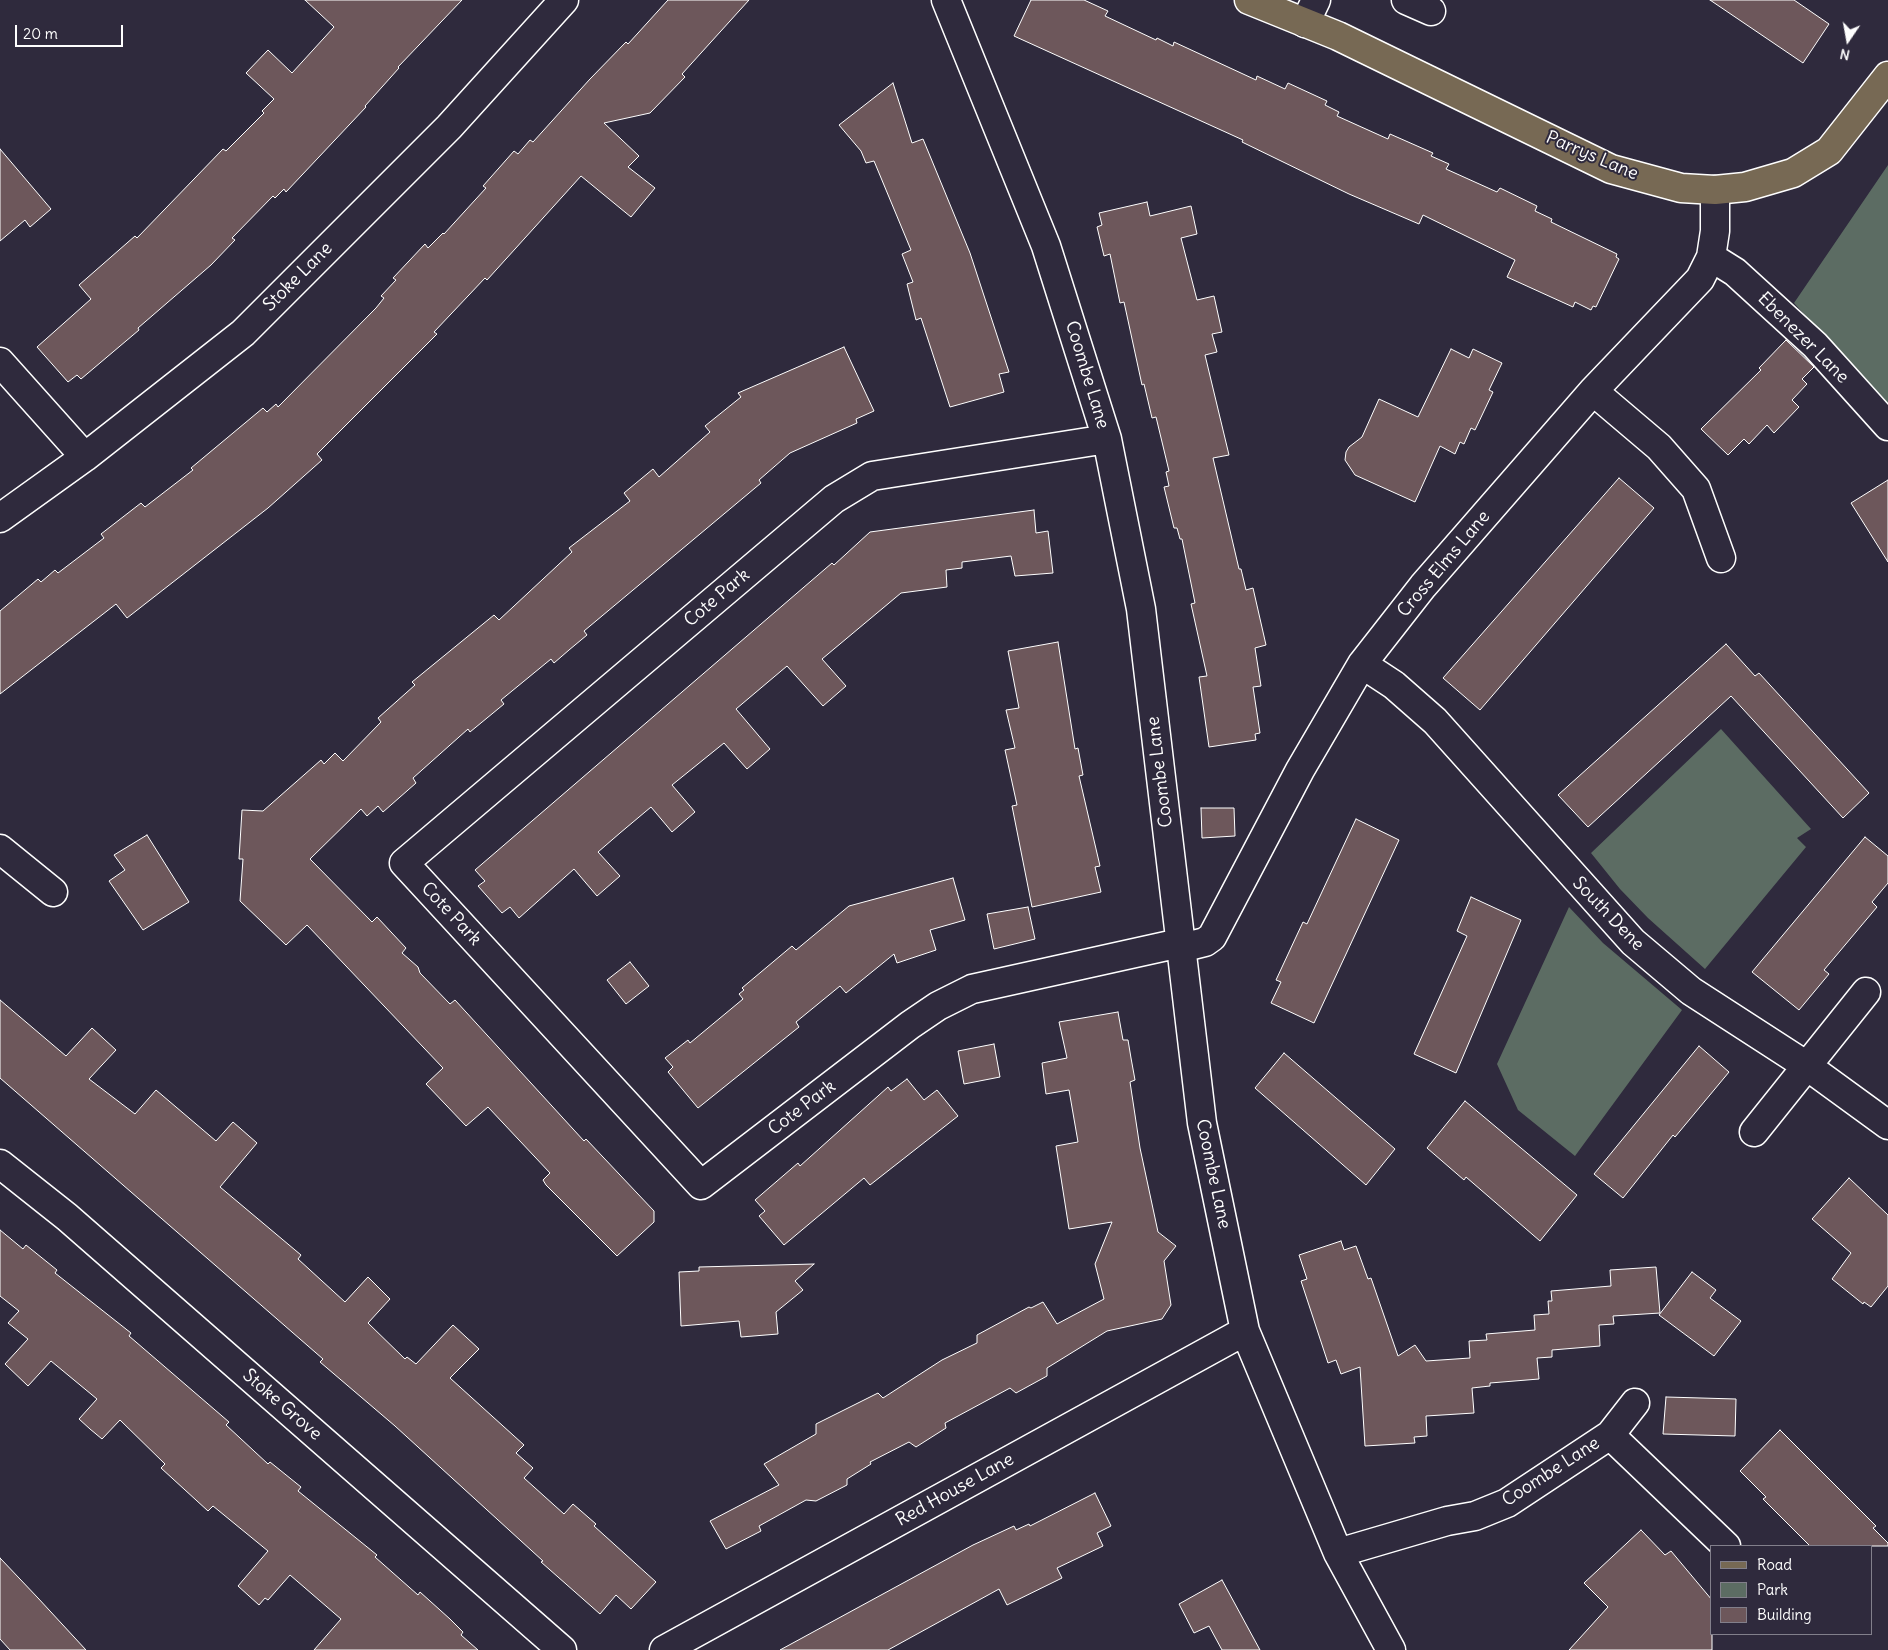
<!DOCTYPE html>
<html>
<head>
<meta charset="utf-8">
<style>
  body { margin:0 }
  #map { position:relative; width:1888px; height:1650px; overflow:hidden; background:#2f2a3d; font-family:Delius,sans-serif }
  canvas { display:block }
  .legend { position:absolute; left:1710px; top:1545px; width:162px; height:90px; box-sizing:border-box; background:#2f2a3d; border:1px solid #827f8b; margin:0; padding:6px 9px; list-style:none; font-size:15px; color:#fff }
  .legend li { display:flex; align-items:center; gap:10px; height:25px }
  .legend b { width:25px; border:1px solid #827f8b }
  .north { position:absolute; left:1823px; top:15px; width:50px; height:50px; -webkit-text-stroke:4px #2f2a3d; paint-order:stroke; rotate:192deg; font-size:14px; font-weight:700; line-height:20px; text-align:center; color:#fff }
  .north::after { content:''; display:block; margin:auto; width:18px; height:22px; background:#fff; clip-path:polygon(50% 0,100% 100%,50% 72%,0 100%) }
  .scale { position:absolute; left:15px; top:25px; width:108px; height:22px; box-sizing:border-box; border:2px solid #fff; border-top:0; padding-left:6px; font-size:15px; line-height:18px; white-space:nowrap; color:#fff; -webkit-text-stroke:4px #2f2a3d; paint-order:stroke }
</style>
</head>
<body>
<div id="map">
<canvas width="1888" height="1650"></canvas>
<ul class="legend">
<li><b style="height:6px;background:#776954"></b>Road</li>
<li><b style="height:14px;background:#5c6c63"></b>Park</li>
<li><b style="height:14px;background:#6d575b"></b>Building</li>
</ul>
<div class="north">N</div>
<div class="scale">20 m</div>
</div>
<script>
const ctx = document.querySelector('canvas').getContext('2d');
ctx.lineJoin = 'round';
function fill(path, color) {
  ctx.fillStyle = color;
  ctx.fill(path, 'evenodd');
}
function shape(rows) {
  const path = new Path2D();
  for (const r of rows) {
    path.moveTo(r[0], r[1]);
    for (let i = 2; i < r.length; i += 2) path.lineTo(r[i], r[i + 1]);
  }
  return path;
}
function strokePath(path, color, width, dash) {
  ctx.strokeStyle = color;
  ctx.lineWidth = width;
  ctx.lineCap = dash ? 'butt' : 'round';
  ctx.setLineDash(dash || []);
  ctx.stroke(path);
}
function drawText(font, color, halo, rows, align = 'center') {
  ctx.font = font + ' Delius,sans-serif';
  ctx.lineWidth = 4;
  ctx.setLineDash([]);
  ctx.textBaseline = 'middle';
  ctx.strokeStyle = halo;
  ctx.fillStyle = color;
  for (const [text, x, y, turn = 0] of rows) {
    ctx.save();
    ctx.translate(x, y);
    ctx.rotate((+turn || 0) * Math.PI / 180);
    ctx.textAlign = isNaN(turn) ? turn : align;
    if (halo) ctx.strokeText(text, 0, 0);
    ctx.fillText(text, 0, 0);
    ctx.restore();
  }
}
const green = shape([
  [1888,165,1888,407,1794,303],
  [1721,729,1811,829,1797,838,1806,847,1705,969,1648,918,1620,889,1591,853],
  [1569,907,1603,943,1682,1010,1575,1156,1518,1110,1497,1064]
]);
const building = shape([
  [305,0,462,0,398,67,399,68,365,106,366,107,286,192,284,189,275,198,273,196,232,238,235,240,211,265,138,328,139,330,81,379,77,375,68,382,37,347,91,299,79,285,135,236,137,238,223,149,226,151,264,113,262,111,274,99,246,73,268,50,292,73,334,27,305,0],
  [668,0,749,0,682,74,685,77,650,113,604,123,639,156,628,167,655,188,631,217,581,176,487,280,485,278,434,332,437,334,317,454,322,460,268,508,127,618,116,604,0,694,0,611,38,579,41,582,55,570,58,573,104,538,101,534,141,503,145,507,193,470,191,468,263,408,267,412,276,404,278,407,376,308,384,298,381,296,396,280,393,278,425,244,428,248,443,233,444,234,486,188,483,186,514,151,518,154,530,140,533,142,590,79,626,42,628,44,668,0],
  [1031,0,1084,0,1108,11,1105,16,1156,40,1157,38,1173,46,1174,42,1256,80,1257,76,1285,89,1288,83,1327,101,1325,105,1339,112,1337,116,1388,139,1390,134,1433,153,1431,156,1449,164,1446,169,1497,192,1500,188,1537,206,1535,211,1552,219,1551,222,1617,254,1616,257,1619,259,1596,307,1593,306,1591,310,1575,302,1573,307,1507,277,1515,260,1423,215,1419,224,1349,194,1242,142,1243,140,1014,36,1031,0],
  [1710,0,1794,0,1829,24,1803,63,1710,0],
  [893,83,912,143,923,139,970,253,1009,372,999,374,1004,392,950,407,921,318,916,320,907,284,913,282,902,254,911,250,874,161,866,163,861,151,839,125,893,83],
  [0,149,51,209,30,227,25,220,0,241,0,149],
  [1147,202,1150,216,1191,206,1197,234,1181,238,1197,300,1214,296,1222,332,1212,334,1217,352,1205,355,1229,455,1213,458,1239,569,1241,569,1246,590,1253,588,1266,645,1255,648,1261,686,1253,687,1260,733,1255,734,1256,740,1209,747,1199,677,1207,676,1191,604,1195,603,1182,539,1180,539,1177,528,1174,528,1164,487,1169,486,1166,472,1169,471,1156,417,1152,418,1144,384,1142,385,1124,302,1120,303,1110,254,1104,256,1097,227,1102,225,1099,213,1147,202],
  [1786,340,1814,367,1802,379,1807,384,1792,400,1799,407,1774,433,1767,425,1749,444,1744,439,1728,455,1701,429,1761,370,1759,368,1786,340],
  [844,347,874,411,856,419,857,423,790,453,759,480,761,483,584,631,587,635,569,650,554,663,551,659,501,700,504,704,470,732,468,729,413,778,416,783,383,812,378,806,367,816,361,809,310,859,372,922,377,917,406,948,402,953,418,967,420,973,450,1004,455,1000,584,1141,586,1139,654,1211,654,1222,617,1256,546,1185,543,1180,550,1173,488,1107,466,1126,426,1084,443,1068,307,925,286,945,240,901,243,859,239,859,242,810,263,811,321,760,324,764,335,753,343,761,381,722,378,718,415,685,412,682,494,615,499,620,572,552,569,548,630,501,624,493,653,469,659,477,710,432,705,426,741,397,738,393,844,347],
  [1451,349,1469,358,1473,349,1502,363,1489,390,1493,392,1475,430,1471,428,1464,444,1460,442,1455,454,1440,446,1415,502,1355,475,1345,460,1346,452,1349,447,1362,437,1379,399,1418,417,1451,349],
  [1619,478,1654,508,1480,710,1443,678,1619,478],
  [1888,480,1888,562,1851,503,1888,480],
  [1034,510,1036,533,1048,531,1053,573,1015,576,1011,556,962,562,962,568,946,570,947,587,901,593,822,659,846,686,823,706,787,666,736,709,770,749,747,769,724,743,672,785,695,812,672,832,651,807,620,833,598,852,620,876,597,896,574,869,519,918,510,907,502,913,478,886,485,881,475,870,832,563,834,565,870,532,1034,510],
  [1058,642,1075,749,1078,748,1083,775,1079,776,1100,866,1095,867,1101,892,1032,907,1012,806,1017,805,1005,750,1015,748,1006,710,1019,708,1008,651,1058,642],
  [1726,644,1755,676,1759,673,1869,793,1843,818,1731,696,1588,827,1558,795,1726,644],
  [1201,808,1234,808,1235,836,1202,838,1201,808],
  [1356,819,1399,840,1314,1023,1271,1003,1281,982,1276,980,1296,937,1303,922,1307,924,1356,819],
  [147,835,189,902,143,930,109,881,125,870,114,855,147,835],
  [1865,837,1888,856,1888,883,1872,902,1877,907,1824,970,1829,974,1799,1010,1752,972,1865,837],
  [953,878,965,920,930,930,936,950,897,963,894,954,846,993,840,986,796,1022,799,1027,698,1108,668,1072,673,1067,665,1058,688,1040,690,1043,743,999,739,994,744,990,742,988,792,946,796,950,849,906,953,878],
  [1471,897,1521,920,1456,1073,1414,1054,1467,936,1457,931,1471,897],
  [1028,907,1035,939,994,949,987,914,1028,907],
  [630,962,649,986,626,1004,607,980,630,962],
  [0,1000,66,1056,92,1028,116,1050,89,1079,135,1114,156,1090,216,1141,233,1122,257,1143,220,1187,301,1255,298,1259,345,1302,368,1277,390,1299,368,1323,405,1359,407,1357,416,1364,453,1325,479,1349,450,1378,524,1445,516,1453,533,1468,524,1478,564,1514,573,1504,596,1524,594,1526,656,1582,631,1609,616,1595,600,1614,541,1562,543,1561,395,1426,320,1362,323,1359,0,1078,0,1000],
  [1118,1012,1123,1040,1128,1040,1131,1058,1135,1080,1130,1082,1140,1148,1158,1232,1176,1246,1164,1261,1171,1305,1162,1319,1107,1331,1047,1368,1047,1376,1016,1393,1010,1388,945,1423,946,1428,916,1447,909,1442,870,1462,871,1464,847,1479,847,1485,816,1501,806,1500,759,1526,761,1531,726,1549,710,1521,779,1485,764,1464,816,1434,816,1424,878,1393,883,1398,942,1360,977,1343,977,1335,1029,1307,1031,1308,1043,1302,1057,1324,1104,1299,1095,1264,1112,1222,1069,1229,1056,1146,1078,1142,1069,1090,1046,1094,1042,1063,1067,1058,1059,1022,1118,1012],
  [994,1044,1000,1077,964,1084,958,1051,994,1044],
  [1699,1046,1729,1072,1675,1137,1673,1135,1623,1198,1594,1174,1699,1046],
  [1284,1053,1395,1149,1366,1185,1255,1088,1284,1053],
  [907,1079,924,1100,937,1090,958,1116,870,1185,864,1178,784,1245,759,1216,765,1211,755,1200,798,1163,800,1166,888,1087,891,1091,907,1079],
  [1465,1101,1577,1195,1540,1241,1466,1177,1464,1180,1427,1148,1465,1101],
  [1849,1178,1888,1215,1888,1286,1871,1307,1864,1302,1863,1304,1832,1279,1851,1253,1812,1219,1849,1178],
  [0,1230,23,1249,26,1245,57,1270,55,1273,131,1333,129,1336,229,1422,226,1425,268,1464,270,1462,301,1487,298,1491,377,1555,375,1557,418,1595,420,1592,450,1619,463,1632,461,1635,478,1650,314,1650,341,1619,290,1575,268,1600,265,1598,259,1605,238,1586,268,1551,213,1506,208,1511,161,1468,165,1464,120,1420,102,1439,90,1429,79,1419,97,1399,51,1361,28,1386,5,1364,28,1339,8,1323,19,1311,0,1296,0,1230],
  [1341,1241,1344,1250,1356,1246,1368,1279,1371,1278,1398,1356,1415,1345,1426,1361,1470,1358,1469,1341,1487,1340,1486,1334,1535,1330,1534,1315,1549,1314,1548,1301,1552,1301,1551,1291,1611,1286,1610,1270,1656,1267,1660,1313,1613,1316,1614,1324,1599,1325,1600,1346,1552,1350,1552,1357,1537,1358,1539,1379,1490,1383,1490,1386,1472,1388,1474,1413,1426,1416,1427,1436,1414,1437,1415,1443,1365,1446,1360,1367,1341,1374,1336,1360,1328,1363,1301,1281,1307,1279,1299,1255,1341,1241],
  [814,1264,795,1281,803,1290,776,1312,778,1334,741,1337,739,1321,681,1326,679,1272,699,1271,699,1267,814,1264],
  [1692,1272,1716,1290,1710,1298,1741,1321,1714,1356,1659,1315,1692,1272],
  [1666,1397,1736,1399,1735,1436,1663,1434,1666,1397],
  [1780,1430,1876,1526,1873,1528,1888,1543,1888,1546,1810,1546,1763,1499,1766,1497,1740,1471,1780,1430],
  [1095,1493,1111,1526,1097,1533,1103,1546,1057,1568,1062,1578,1007,1605,999,1589,888,1650,780,1650,973,1545,1014,1526,1016,1530,1029,1524,1030,1526,1095,1493],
  [1641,1530,1665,1555,1671,1551,1712,1600,1712,1650,1569,1650,1608,1607,1584,1583,1641,1530],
  [0,1558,38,1598,86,1650,10,1650,0,1639,0,1558],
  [1222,1580,1260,1650,1222,1650,1209,1626,1194,1633,1179,1604,1222,1580]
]);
const minor = shape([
  [946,0,1046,246,1107,439,1141,609,1202,1123,1245,1331,1338,1553,1391,1650],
  [1406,0,1431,11],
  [1305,23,1316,0],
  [1711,257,1735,272,1815,345,1888,426],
  [0,362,85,457],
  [1593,391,1659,447,1696,489,1721,558],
  [1107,439,872,476,834,499,404,863,701,1185,910,1025,938,1006,972,989,1180,943],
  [0,518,85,457,243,333,449,127,564,0],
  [1362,664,1394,685,1435,721,1633,942,1691,991,1807,1066,1888,1125],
  [0,849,53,892],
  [1181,948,1205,942,1212,937,1300,770,1362,664,1423,586,1593,391,1700,279,1711,257,1715,231,1715,190],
  [1754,1132,1866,992],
  [0,1164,67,1217,562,1650],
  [1610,1435,1726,1546],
  [1338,1553,1447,1521,1475,1516,1507,1503,1610,1435,1635,1403],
  [664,1650,1245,1331]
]);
const major = shape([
  [1249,0,1338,36,1611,169,1681,188,1715,190,1745,187,1793,173,1829,151,1888,76]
]);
const streetNames = [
  ["Parrys Lane",1592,156,23],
  ["Stoke Lane",298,277,-45],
  ["Ebenezer Lane",1803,338,45],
  ["Coombe Lane",1087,375,73],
  ["Cross Elms Lane",1444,564,-50],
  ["Cote Park",717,598,-40],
  ["Coombe Lane",1160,772,-97],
  ["Cote Park",451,914,47],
  ["South Dene",1608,914,46],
  ["Cote Park",802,1108,-37],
  ["Coombe Lane",1213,1174,78],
  ["Stoke Grove",282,1405,41],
  ["Coombe Lane",1551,1472,-33],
  ["Red House Lane",955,1490,-29]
];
fill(green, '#5c6c63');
fill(building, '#6d575b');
strokePath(building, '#fff', 1);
strokePath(minor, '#fff', 31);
strokePath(major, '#fff', 31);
strokePath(minor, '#2f2a3d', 28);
strokePath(major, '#776954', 28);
drawText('18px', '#fff', '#2f2a3d', streetNames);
</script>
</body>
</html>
